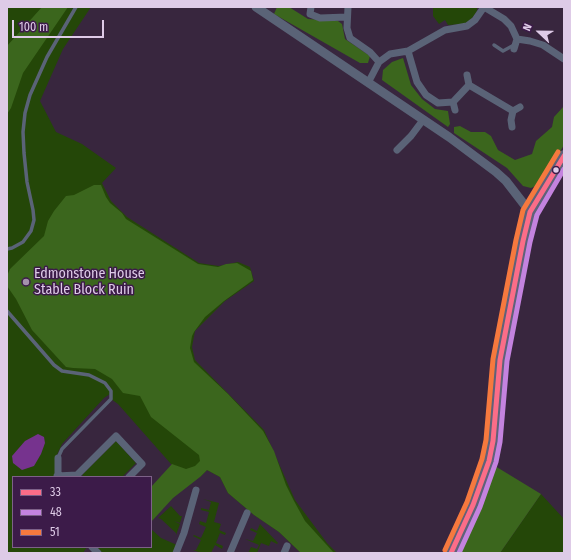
<!DOCTYPE html>
<html>
<head>
<meta charset="utf-8">
<style>
  body { margin:0 }
  #map { position:relative; width:571px; height:560px; overflow:hidden; background:#38263e; font-family:"Fira Sans Condensed",sans-serif }
  canvas { display:block }
  .frame { position:absolute; inset:0; border:8px solid #decbe7; pointer-events:none }
  .legend { position:absolute; left:12px; top:476px; width:140px; height:72px; box-sizing:border-box; background:#3c1b49; border:1px solid #7d6188; margin:0; padding:5px 7px; list-style:none; font-size:12px; color:#decbe7 }
  .legend li { display:flex; align-items:center; gap:8px; height:20px }
  .legend b { width:20px; border:1px solid #7d6188 }
  .north { position:absolute; left:519px; top:12px; width:40px; height:40px; -webkit-text-stroke:3px #3c1b49; paint-order:stroke; rotate:292deg; font-size:11px; font-weight:700; line-height:16px; text-align:center; color:#decbe7 }
  .north::after { content:''; display:block; margin:auto; width:14px; height:18px; background:#decbe7; clip-path:polygon(50% 0,100% 100%,50% 72%,0 100%) }
  .scale { position:absolute; left:12px; top:20px; width:92px; height:18px; box-sizing:border-box; border:2px solid #decbe7; border-top:0; padding-left:5px; font-size:12px; line-height:14px; white-space:nowrap; color:#decbe7; -webkit-text-stroke:3px #3c1b49; paint-order:stroke }
</style>
</head>
<body>
<div id="map">
<canvas width="571" height="560"></canvas>
<div class="frame"></div>
<ul class="legend">
<li><b style="height:5px;background:#fb6d88"></b>33</li>
<li><b style="height:5px;background:#c483df"></b>48</li>
<li><b style="height:5px;background:#f6793e"></b>51</li>
</ul>
<div class="north">N</div>
<div class="scale">100 m</div>
</div>
<script>
const ctx = document.querySelector('canvas').getContext('2d');
ctx.lineJoin = 'round';
function fill(path, color) {
  ctx.fillStyle = color;
  ctx.fill(path, 'evenodd');
}
function shape(rows) {
  const path = new Path2D();
  for (const r of rows) {
    path.moveTo(r[0], r[1]);
    for (let i = 2; i < r.length; i += 2) path.lineTo(r[i], r[i + 1]);
  }
  return path;
}
function strokePath(path, color, width, dash) {
  ctx.strokeStyle = color;
  ctx.lineWidth = width;
  ctx.lineCap = dash ? 'butt' : 'round';
  ctx.setLineDash(dash || []);
  ctx.stroke(path);
}
function drawText(font, color, halo, rows, align = 'center') {
  ctx.font = font + ' "Fira Sans Condensed",sans-serif';
  ctx.lineWidth = 3;
  ctx.setLineDash([]);
  ctx.textBaseline = 'middle';
  ctx.strokeStyle = halo;
  ctx.fillStyle = color;
  for (const [text, x, y, turn = 0] of rows) {
    ctx.save();
    ctx.translate(x, y);
    ctx.rotate((+turn || 0) * Math.PI / 180);
    ctx.textAlign = isNaN(turn) ? turn : align;
    if (halo) ctx.strokeText(text, 0, 0);
    ctx.fillText(text, 0, 0);
    ctx.restore();
  }
}
const green = shape([
  [7,7,91,7,63,49,40,101,56,132,82,144,116,168,102,183,111,201,127,217,199,263,219,266,238,262,250,267,254,281,225,301,195,331,192,347,195,360,264,430,295,500,327,543,337,553,301,553,279,532,254,515,228,493,220,477,207,470,200,477,171,464,118,404,111,399,110,394,104,398,62,444,55,459,55,477,13,477,13,547,87,547,83,553,7,553],
  [433,7,477,7,477,11,471,20,464,24,448,25,445,20,439,24,433,16],
  [116,441,136,463,122,477,84,477,82,475],
  [541,494,564,519,564,553,500,553],
  [203,499,219,503,214,522,221,524,219,530,226,533,225,535,220,533,216,543,223,546,222,549,215,545,211,553,201,553,193,550,196,550,201,540,193,536,194,535,201,538,206,527,199,524,200,521,206,523,209,512,201,510,201,508,209,510,211,502],
  [171,506,180,516,182,516,180,523,174,521,180,524,176,535,176,533,161,519,158,518],
  [260,524,278,543,277,544,271,541,269,546,261,543,257,553,248,553,251,547,257,549,259,545,245,539,253,541,257,533,250,530,251,528,257,531],
  [151,529,161,538,177,545,174,553,103,553,96,547,151,547]
]);
const forest = shape([
  [42,7,68,7,23,73,11,108,7,114,7,46],
  [277,7,289,7,308,19,338,21,342,24,345,39,370,56,368,63,360,63,274,14],
  [403,58,411,85,422,99,435,109,448,111,450,124,448,127,382,80,383,70,392,62],
  [564,106,564,145,540,184,531,188,523,186,507,168,454,133,454,127,460,126,471,132,485,132,491,136,498,150,515,160,532,154,536,141,552,127,554,117],
  [94,185,101,185,106,197,110,203,122,213,126,219,198,264,218,267,226,264,237,263,251,271,253,280,224,301,205,317,194,332,192,336,190,348,194,362,228,394,263,431,274,451,286,485,294,501,305,521,334,553,301,553,279,532,254,515,228,493,220,477,207,470,200,477,173,498,151,522,151,487,172,464,186,469,195,466,200,461,199,455,151,417,140,396,123,393,112,379,95,369,73,368,66,367,32,330,16,299,7,286,7,276,10,269,44,236,48,221,54,211,66,196,74,195],
  [495,466,541,494,500,553,459,553,471,527]
]);
const water = shape([
  [38,434,44,437,45,443,41,454,34,466,22,470,13,463,12,456,25,441]
]);
const service = shape([
  [494,45,503,51,514,45],
  [7,249,12,248,23,242,31,231,34,220,33,210,27,182,24,153,23,132,25,113,30,95,47,57,76,7],
  [7,311,54,365,62,371,89,375,105,383,111,391,111,399,62,449,58,458]
]);
const minor = shape([
  [311,7,310,14,320,18,347,17],
  [348,7,347,28,350,38,370,52,379,62],
  [484,7,504,19,511,26,517,39,530,41,543,45,564,59],
  [514,49,517,39],
  [408,51,417,82,426,95,438,103,453,102,469,85,513,111,511,120,512,127],
  [467,75,469,85],
  [368,83,379,62,390,54,408,51,445,30,467,26,475,20,484,7],
  [453,102,455,110],
  [513,111,520,107],
  [397,150,411,136,423,120],
  [57,476,77,475,116,436,142,464,129,477],
  [58,477,58,458],
  [92,547,98,553],
  [176,553,184,533,196,490],
  [230,553,247,513],
  [284,553,287,546]
]);
const tertiary = shape([
  [256,7,449,137,496,172,506,181,530,212]
]);
const primary = shape([
  [451,553,473,505,489,461,493,441,500,360,523,241,530,212,564,156]
]);
const bus1 = shape([
  [451,553,473,505,489,461,493,441,500,360,523,241,530,212,564,156]
]);
const bus2 = shape([
  [459,553,480,507,496,462,500,442,507,361,530,242,537,215,564,169]
]);
const bus3 = shape([
  [445,550,467,502,482,459,486,440,493,359,516,240,523,210,558,152]
]);
const markers = [
  [556,170,3.5,"#decbe7"],
  [26,282,4,"#a491ac"]
];
const poiNames = [
  ["Edmonstone House",34,274],
  ["Stable Block Ruin",34,290]
];
fill(green, '#244708');
fill(forest, '#3b661d');
fill(water, '#76338e');
strokePath(service, '#5a6377', 3.5);
strokePath(minor, '#5a6377', 7);
strokePath(tertiary, '#5a6377', 9);
strokePath(primary, '#5f6279', 12);
strokePath(bus1, '#fb6d88', 5);
strokePath(bus2, '#c483df', 5);
strokePath(bus3, '#f6793e', 5);
for (const [x, y, r, color] of markers) {
  const dot = new Path2D();
  dot.arc(x, y, r, 0, 2 * Math.PI);
  ctx.fillStyle = color;
  ctx.fill(dot);
  strokePath(dot, '#3c1b49', 1.5);
}
drawText('14px', '#decbe7', '#3c1b49', poiNames, 'left');
</script>
</body>
</html>
